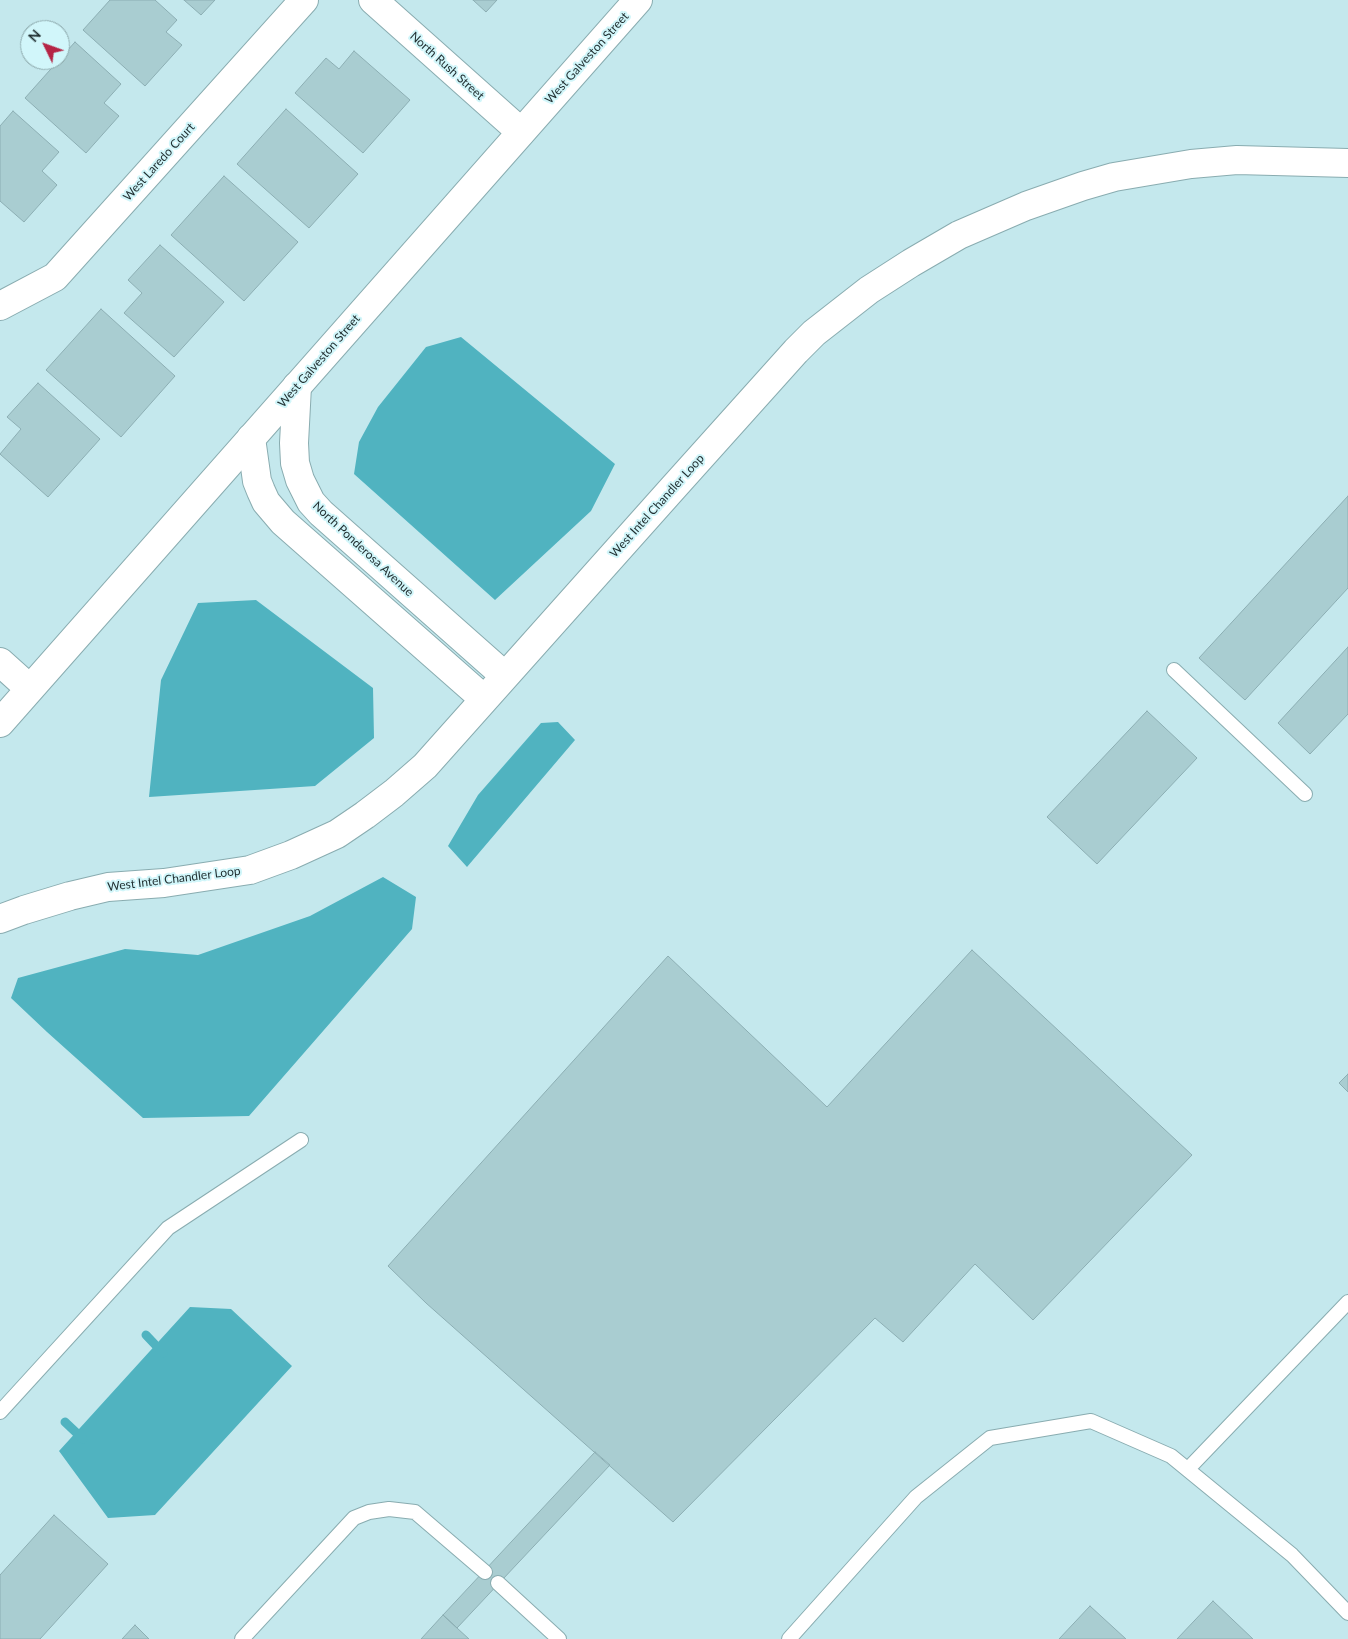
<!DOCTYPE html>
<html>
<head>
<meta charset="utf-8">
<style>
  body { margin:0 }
  #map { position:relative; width:1348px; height:1639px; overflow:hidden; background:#c4e8ed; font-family:Lato,sans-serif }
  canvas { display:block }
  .north { position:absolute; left:20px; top:20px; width:50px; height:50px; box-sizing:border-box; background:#d1f6fa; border:1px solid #8aa6a9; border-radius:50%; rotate:312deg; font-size:14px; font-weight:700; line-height:20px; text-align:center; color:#1f2d2f }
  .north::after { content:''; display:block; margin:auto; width:18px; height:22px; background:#b52445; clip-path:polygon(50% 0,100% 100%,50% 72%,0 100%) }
</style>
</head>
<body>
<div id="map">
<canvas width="1348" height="1639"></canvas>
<div class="north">N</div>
</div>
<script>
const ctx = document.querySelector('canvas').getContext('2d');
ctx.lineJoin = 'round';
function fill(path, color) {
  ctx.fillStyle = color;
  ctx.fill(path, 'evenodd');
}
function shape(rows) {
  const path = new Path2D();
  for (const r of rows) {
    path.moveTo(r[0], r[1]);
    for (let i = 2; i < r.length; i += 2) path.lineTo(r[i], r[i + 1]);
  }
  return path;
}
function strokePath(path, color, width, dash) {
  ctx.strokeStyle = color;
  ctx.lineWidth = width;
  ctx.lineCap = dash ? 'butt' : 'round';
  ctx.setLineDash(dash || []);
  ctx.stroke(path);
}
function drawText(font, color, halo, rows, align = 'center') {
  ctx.font = font + ' Lato,sans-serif';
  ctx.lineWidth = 4;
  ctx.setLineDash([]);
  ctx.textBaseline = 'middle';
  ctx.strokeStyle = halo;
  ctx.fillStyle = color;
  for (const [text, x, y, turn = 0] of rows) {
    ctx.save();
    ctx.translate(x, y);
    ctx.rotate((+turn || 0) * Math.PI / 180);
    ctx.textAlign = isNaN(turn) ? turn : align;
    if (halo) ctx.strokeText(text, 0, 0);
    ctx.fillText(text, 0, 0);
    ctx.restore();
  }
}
const water = shape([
  [461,337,615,464,591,511,495,600,354,474,359,442,378,407,426,347],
  [256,600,373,688,374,738,315,786,149,797,161,680,198,603],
  [558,722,575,740,467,867,448,846,478,795,541,723],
  [383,877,416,897,412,929,249,1116,143,1118,47,1032,11,998,18,978,125,949,198,955,310,916],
  [190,1307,231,1309,292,1366,155,1515,108,1518,59,1451]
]);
const stream = shape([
  [146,1335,163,1353],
  [65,1422,83,1439]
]);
const building = shape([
  [110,0,155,0,177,20,166,32,182,45,145,86,83,30,110,0],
  [184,0,215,0,201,15,184,0],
  [473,0,497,0,486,12,473,0],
  [75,42,121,84,104,103,119,116,86,153,25,98,75,42],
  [354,51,410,100,363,153,295,93,326,58,339,69,354,51],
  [286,109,358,174,309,228,237,164,286,109],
  [13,111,59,152,42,171,57,185,24,222,0,201,0,126,13,111],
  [224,176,298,242,244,301,171,235,224,176],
  [160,245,224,302,174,357,124,313,142,293,128,280,160,245],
  [101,309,175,376,121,437,46,370,101,309],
  [38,383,100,439,48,497,0,454,21,429,7,417,38,383],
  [1348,496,1348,588,1245,700,1199,658,1348,496],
  [1348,647,1348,714,1310,754,1278,723,1348,647],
  [1147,711,1197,758,1097,864,1047,817,1147,711],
  [972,950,1192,1155,1033,1320,975,1264,903,1342,875,1318,673,1522,426,1303,388,1266,668,956,827,1107,972,950],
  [1348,1074,1348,1092,1339,1083,1348,1074],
  [595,1452,610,1465,457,1628,443,1615,595,1452],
  [54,1515,108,1564,40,1639,0,1639,0,1575,54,1515],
  [1213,1601,1253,1639,1177,1639,1213,1601],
  [1090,1606,1126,1639,1059,1639,1090,1606],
  [443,1615,457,1628,469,1639,421,1639,443,1615],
  [135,1625,149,1639,122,1639,135,1625]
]);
const lane = shape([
  [1174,670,1305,794],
  [0,1412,168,1228,301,1140],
  [1188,1469,1348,1302],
  [498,1583,559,1639],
  [242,1639,354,1518,369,1512,389,1509,415,1512,485,1572],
  [789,1639,916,1497,990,1438,1091,1421,1171,1456,1292,1555,1348,1613]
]);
const street = shape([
  [373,0,521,132],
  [0,306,55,277,304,0],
  [297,386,294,443,295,463,300,480,311,502,321,513,505,676],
  [251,438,257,481,261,491,266,502,283,522,484,699],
  [0,919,24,910,70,896,108,887,164,883,250,870,291,855,337,834,365,815,394,793,425,766,673,488,796,351,814,333,869,290,911,263,959,235,1026,206,1083,186,1114,177,1191,164,1237,160,1348,163]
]);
const secondary = shape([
  [0,662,30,689],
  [0,723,638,0]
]);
const streetNames = [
  ["West Galveston Street",587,58,-48],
  ["North Rush Street",447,66,42],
  ["West Laredo Court",159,162,-48],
  ["West Galveston Street",319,361,-49],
  ["West Intel Chandler Loop",657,506,-48],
  ["North Ponderosa Avenue",363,549,43],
  ["West Intel Chandler Loop",174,879,-7]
];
fill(water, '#50b3c0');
strokePath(stream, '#50b3c0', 9);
fill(building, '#a9cdd1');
strokePath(building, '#8caeb3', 1);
strokePath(lane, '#89acb0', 16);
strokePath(street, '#89acb0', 30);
strokePath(secondary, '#89acb0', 30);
strokePath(lane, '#fff', 14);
strokePath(street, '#fff', 28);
strokePath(secondary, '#fff', 28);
drawText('12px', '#1f2d2f', '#d1f6fa', streetNames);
</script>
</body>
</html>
